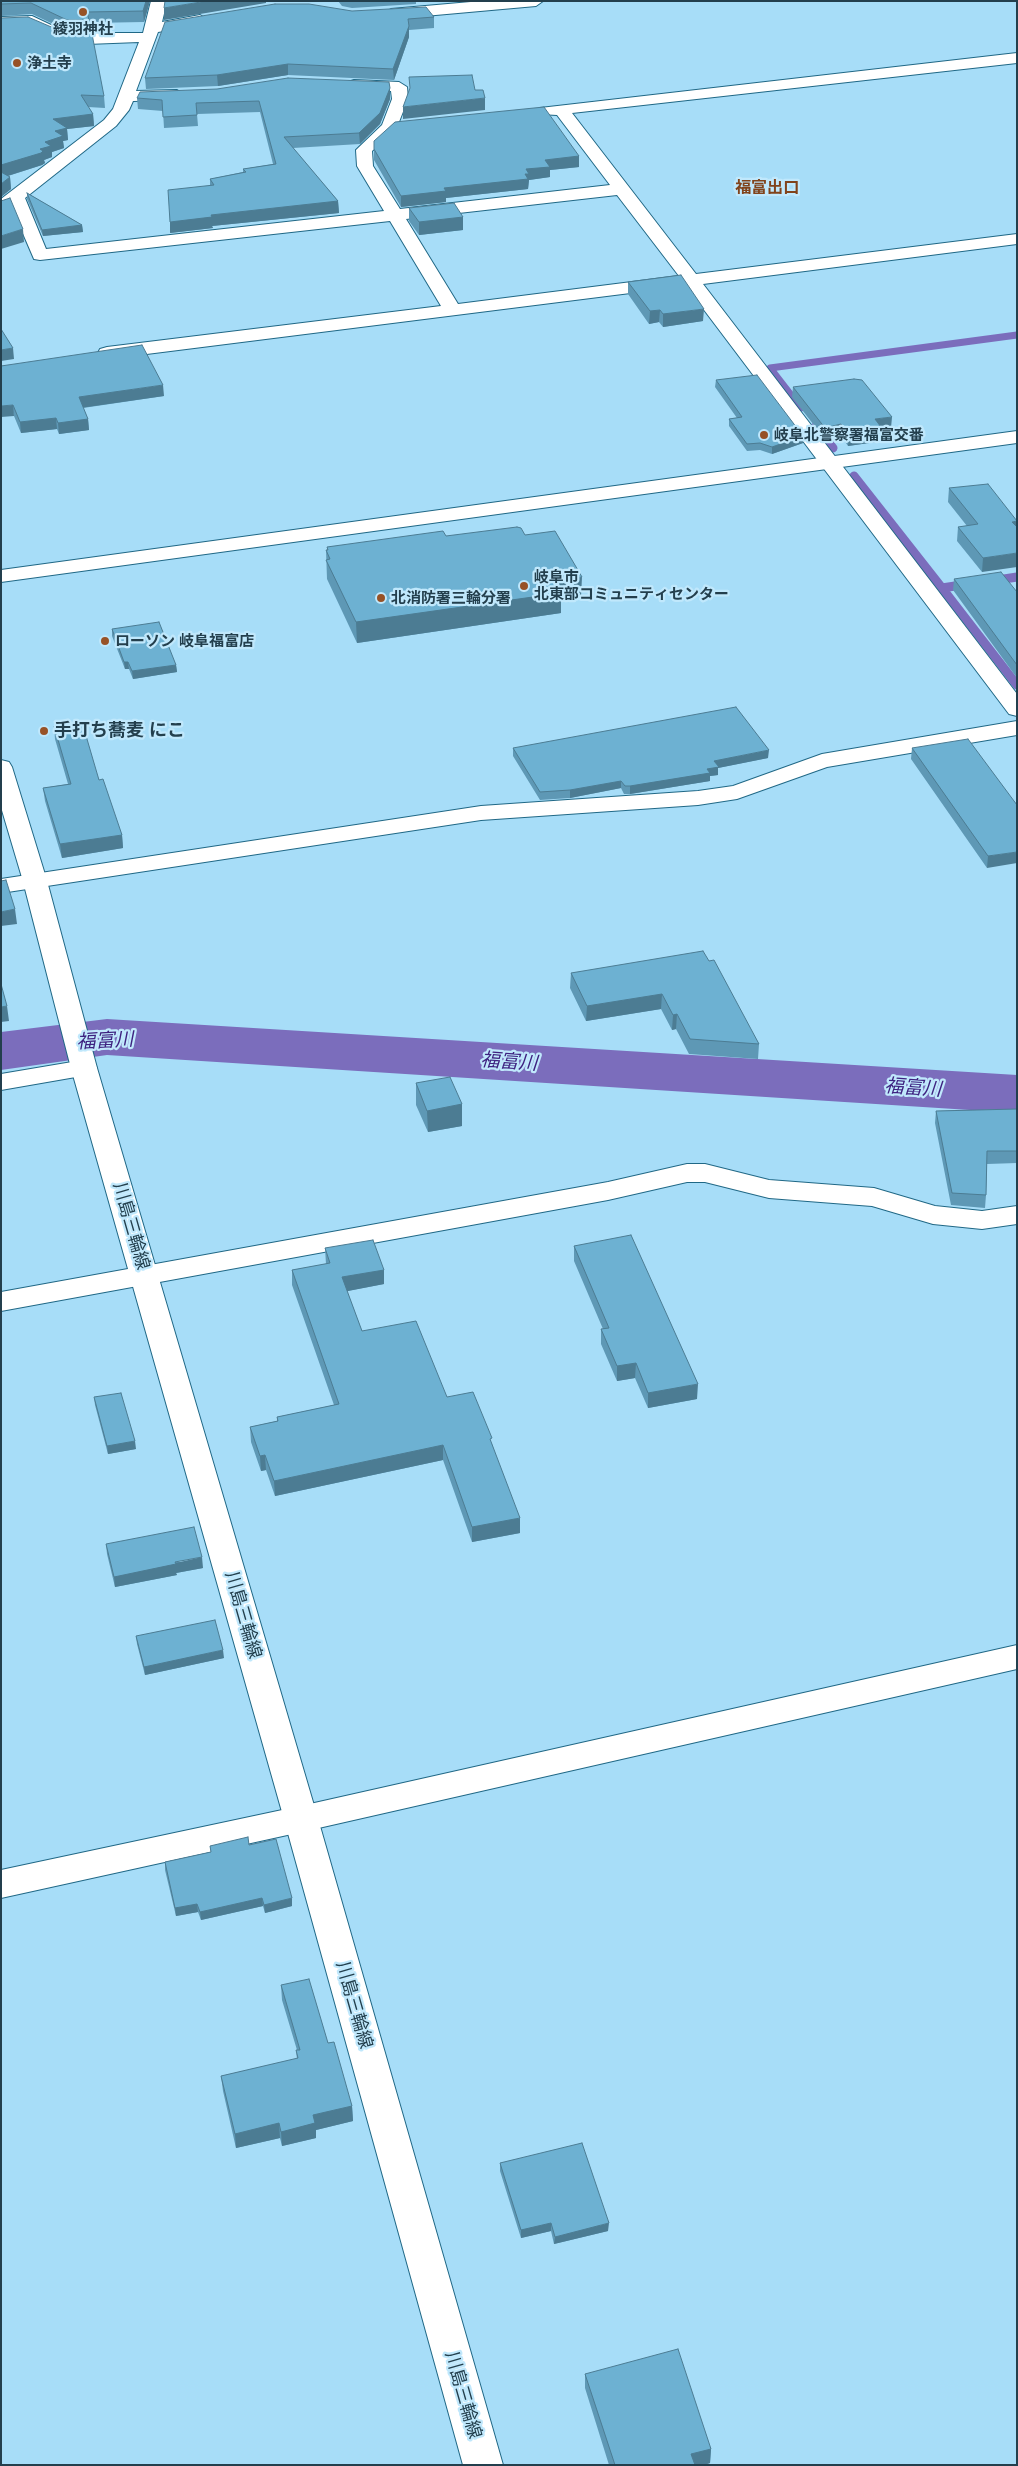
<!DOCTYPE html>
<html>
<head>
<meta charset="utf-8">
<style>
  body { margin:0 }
  #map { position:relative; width:1018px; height:2466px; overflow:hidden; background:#a7ddf8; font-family:Quicksand,sans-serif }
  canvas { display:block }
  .frame { position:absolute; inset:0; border:2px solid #233f4d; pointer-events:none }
</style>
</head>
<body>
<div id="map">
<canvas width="1018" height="2466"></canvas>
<div class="frame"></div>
</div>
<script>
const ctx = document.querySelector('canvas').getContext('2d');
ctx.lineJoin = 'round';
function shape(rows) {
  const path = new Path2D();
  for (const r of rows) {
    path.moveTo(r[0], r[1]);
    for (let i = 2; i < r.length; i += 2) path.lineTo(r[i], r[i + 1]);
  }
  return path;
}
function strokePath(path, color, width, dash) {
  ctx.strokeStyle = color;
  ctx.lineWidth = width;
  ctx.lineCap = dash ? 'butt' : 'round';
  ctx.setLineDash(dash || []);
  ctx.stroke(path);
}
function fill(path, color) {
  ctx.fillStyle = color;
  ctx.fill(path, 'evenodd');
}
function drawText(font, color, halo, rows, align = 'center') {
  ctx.font = font + ' Quicksand,"Noto Sans JP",sans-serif';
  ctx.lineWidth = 4.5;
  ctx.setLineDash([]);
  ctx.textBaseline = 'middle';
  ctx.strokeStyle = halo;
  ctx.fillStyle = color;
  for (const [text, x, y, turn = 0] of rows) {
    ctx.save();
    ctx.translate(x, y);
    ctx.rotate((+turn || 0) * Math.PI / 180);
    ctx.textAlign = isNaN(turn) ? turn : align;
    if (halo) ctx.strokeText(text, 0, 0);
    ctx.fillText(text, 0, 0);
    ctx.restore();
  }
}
const streamFar1 = shape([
  [801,408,770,368,1017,335]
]);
const stream = shape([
  [816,426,833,448],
  [854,476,942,588],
  [991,581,1017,577],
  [968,584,942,588,1017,685]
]);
const river = shape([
  [107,1019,1017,1075,1017,1113,107,1055,1,1070,1,1032,107,1019]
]);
const minor = shape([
  [151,1,167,1,162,22,200,15,208,20,200,25,158,32,136,91,177,90,185,95,177,100,133,101,129,110,116,126,25,198,46,249,384,211,357,166,356,150,382,125,392,99,391,91,348,88,346,85,348,82,354,80,399,82,407,87,408,99,397,127,372,151,373,166,400,209,610,185,557,115,540,114,538,111,540,108,1017,53,1017,63,572,113,696,274,1017,234,1017,244,703,284,1017,694,1017,716,1009,714,686,286,107,359,100,357,98,353,100,349,107,347,441,306,390,221,40,260,34,259,12,208,1,213,1,199,104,120,113,109,139,42,87,44,65,42,30,26,1,27,1,17,32,16,68,33,143,33,151,1],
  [617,195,679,276,458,304,406,219,617,195],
  [482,1,543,1,536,6,391,19,383,14,391,9,482,1],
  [1017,721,1017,735,827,767,737,799,698,805,481,820,1,893,1,879,481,806,698,791,733,786,822,754,1017,721],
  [84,1060,93,1062,97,1068,93,1074,1,1090,1,1074,84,1060],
  [687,1164,705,1164,769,1180,874,1188,935,1206,982,1211,1017,1206,1017,1224,982,1229,933,1224,872,1206,769,1198,705,1182,687,1182,608,1200,1,1311,1,1292,608,1182,687,1164],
  [1017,1645,1017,1669,301,1832,1,1898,1,1870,301,1806,1017,1645]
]);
const tertiary = shape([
  [1017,431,1017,443,1,582,1,570,1017,431]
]);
const primary = shape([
  [1,760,9,762,12,767,47,881,97,1068,318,1819,503,2465,463,2465,284,1819,71,1068,23,881,1,807,1,760]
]);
const wall = shape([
  [1,1,150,1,144,22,89,23,90,31,68,31,32,14,1,16],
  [338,1,416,1,416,4,352,8,342,6],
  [352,11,434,17,434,28,409,30,409,37,394,80,288,75,218,86,146,89,145,78],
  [1,18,104,96,105,108,88,107,93,114,94,126,67,129,68,140,63,141,64,148,52,152,52,157,44,160,45,163,42,165,8,176,10,177,11,189,1,197],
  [137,98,390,99,380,124,360,144,293,148,338,201,339,213,212,226,213,228,170,233,210,185,210,179,243,172,243,169,273,164,260,112,197,114,198,126,164,128,163,111,138,109],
  [374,141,579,156,579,167,550,170,550,177,529,180,528,189,446,198,446,202,401,207,374,160],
  [27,193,82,225,83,232,43,236,27,199],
  [409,208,463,217,463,230,419,235,409,221],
  [628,282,703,321,663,327,659,322,649,324,628,294],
  [1,366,164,396,83,408,88,419,89,430,59,434,57,429,21,433,14,416],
  [716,380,803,443,772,454,760,450,747,451,729,426,729,419,737,418,715,387],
  [793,387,891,428,883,429,884,431,883,441,848,446,840,434,824,438,792,397],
  [949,488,1016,527,982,572,957,541,958,527,967,526,948,502],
  [525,535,581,597,561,600,561,613,357,643,327,579,326,550,327,550,327,547,446,536],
  [954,579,1017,592,1017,678,953,590],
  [112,629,176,665,177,672,133,679,129,669,125,669,112,636],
  [54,726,99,780,122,835,123,848,62,858,45,801,43,788,68,784,55,739],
  [513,748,768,758,718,768,718,775,710,776,710,781,630,794,624,794,621,788,570,798,540,800,513,756],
  [912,748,1017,805,987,868,911,759],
  [709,961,759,1044,758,1059,689,1054,676,1029,672,1030,661,1009,586,1021,570,988,571,973],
  [416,1083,462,1104,462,1126,428,1132,416,1105],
  [1017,1109,1017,1163,987,1164,986,1195,985,1208,951,1205,935,1123,936,1111],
  [574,1246,697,1399,648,1408,635,1378,617,1381,601,1344,601,1329,603,1329,574,1261],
  [325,1248,384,1270,384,1284,347,1291,362,1331,447,1397,492,1444,520,1533,472,1542,443,1460,275,1496,266,1470,261,1471,251,1442,250,1427,277,1421,277,1417,334,1405,292,1285,292,1270,326,1264],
  [94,1397,136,1449,108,1454,95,1405],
  [106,1544,203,1568,176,1573,177,1575,115,1587,107,1554],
  [136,1636,224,1658,145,1675,137,1644],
  [249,1845,292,1906,265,1913,263,1906,201,1920,198,1912,176,1916,165,1870,165,1862,211,1852,210,1846],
  [281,1985,328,2043,352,2106,353,2121,316,2130,316,2138,282,2146,280,2138,236,2148,223,2091,221,2076,297,2059,296,2050,297,2050,282,2000],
  [500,2163,608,2231,554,2244,551,2231,521,2238,500,2171],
  [585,2374,711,2449,710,2463,704,2465,609,2465,585,2388]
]);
const shadedWall = shape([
  [146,1,150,1,144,22,143,11],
  [207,1,266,1,266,3,164,20,164,8],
  [409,26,409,37,394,80,393,69],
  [288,64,288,75,218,86,217,75],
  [390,88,390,99,380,124,360,144,359,133],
  [485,98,485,110,403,119,403,107],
  [93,114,94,126,67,129,68,140,63,141,64,148,52,152,52,157,44,160,45,163,42,165,1,178,1,165,40,149,45,142,53,119],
  [579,156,579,167,550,170,550,177,529,180,528,189,446,198,446,202,401,207,401,196,526,169,545,160],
  [10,177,11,189,1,197,1,184],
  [338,201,339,213,212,226,213,228,170,233,170,222,211,215],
  [463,217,463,230,419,235,419,222],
  [82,225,83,232,43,236,42,230],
  [23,229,24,242,1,249,1,236],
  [704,309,703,321,663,327,663,314],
  [660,310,659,322,649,324,650,311],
  [13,348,14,359,1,361,1,350],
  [163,385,164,396,80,408,79,397],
  [13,405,14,416,1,417,1,406],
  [892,417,891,428,874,430,875,419],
  [56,418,57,429,21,433,20,422],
  [88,419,89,430,59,434,58,423],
  [841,424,840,434,824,438,825,428],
  [884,431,883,441,848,446,849,435],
  [803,436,803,443,772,454,772,447],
  [1017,521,1015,535,1012,522],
  [1017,553,1017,567,982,572,983,558],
  [582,577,581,597,561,600,561,613,357,643,356,622,554,581],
  [124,662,128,662,129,669,125,669],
  [176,665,177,672,133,679,132,671],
  [769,750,768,758,718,768,718,775,710,776,710,781,630,794,630,786,714,761],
  [621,781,621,788,570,798,570,790],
  [122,835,123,848,62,858,60,844],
  [1017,852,1017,863,987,868,988,856],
  [15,909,17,924,1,926,1,912],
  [662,994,661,1009,586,1021,587,1006],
  [7,1006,9,1021,1,1022,1,1007],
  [677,1014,676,1029,672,1030,673,1015],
  [462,1104,462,1126,428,1132,427,1111],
  [384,1270,384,1284,343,1292,342,1277],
  [636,1363,635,1378,617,1381,617,1366],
  [698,1384,697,1399,648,1408,648,1393],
  [135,1441,136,1449,108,1454,107,1446],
  [443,1445,443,1460,275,1496,274,1481],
  [265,1455,266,1470,261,1471,260,1456],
  [520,1518,520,1533,472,1542,472,1527],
  [202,1557,203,1568,176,1573,177,1575,115,1587,114,1577],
  [223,1650,224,1658,145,1675,144,1667],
  [262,1898,263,1906,201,1920,200,1912],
  [292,1898,292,1906,265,1913,264,1905],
  [197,1904,198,1912,176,1916,175,1908],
  [352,2106,353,2121,316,2130,316,2138,282,2146,281,2132,313,2115],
  [279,2123,280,2138,236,2148,235,2134],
  [551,2223,551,2231,521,2238,521,2230],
  [609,2223,608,2231,554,2244,555,2237],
  [711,2449,710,2463,704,2465,691,2465,691,2454]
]);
const building = shape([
  [1,1,146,1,143,11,87,12,89,20,67,20,31,3,1,4,1,1],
  [165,1,207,1,164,8,165,1],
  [275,4,309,4,352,11,426,7,434,17,408,19,409,26,393,69,288,64,217,75,145,78,165,22,275,4],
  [28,17,63,32,92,34,104,96,81,95,93,114,53,119,67,128,55,131,63,136,45,142,51,146,40,149,43,151,41,153,1,165,1,18,28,17],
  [472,75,475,90,483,90,485,98,403,107,410,88,409,77,472,75],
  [288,78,389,82,390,88,380,113,359,133,284,137,338,201,211,215,212,217,170,222,168,190,214,185,210,179,246,172,243,169,276,164,259,101,196,103,197,115,163,117,162,100,137,98,140,92,217,89,288,78],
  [544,107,579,156,545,160,550,167,526,169,529,174,525,174,528,179,444,188,446,191,401,196,374,149,374,141,395,122,544,107],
  [1,172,10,177,1,184,1,172],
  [27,193,82,225,42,230,27,193],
  [10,198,23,229,1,236,1,201,10,198],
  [454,203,463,217,419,222,409,208,454,203],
  [681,275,704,309,663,314,660,310,650,311,628,282,681,275],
  [1,329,13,348,1,350,1,329],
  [142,345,163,385,79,397,88,419,58,423,56,418,20,422,13,405,1,406,1,366,142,345],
  [757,375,803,436,772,447,760,443,747,444,729,419,742,417,716,380,757,375],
  [854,379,862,380,892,417,875,419,884,431,849,435,841,424,825,428,793,387,854,379],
  [988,484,1017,521,1012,522,1017,527,1017,553,983,558,958,527,978,524,949,488,988,484],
  [517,527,521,528,525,535,555,531,582,577,554,581,561,593,356,622,326,560,330,559,326,550,328,550,327,547,443,531,446,536,517,527],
  [1001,572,1017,592,1017,665,954,579,1001,572],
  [159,622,176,665,132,671,128,662,124,662,112,629,159,622],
  [736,707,769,750,714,761,719,767,707,769,710,773,630,786,625,786,621,781,570,790,540,792,513,748,736,707],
  [82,722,99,780,103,779,122,835,60,844,43,788,71,784,54,726,82,722],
  [968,739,1017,805,1017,852,988,856,912,748,968,739],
  [6,880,15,909,1,912,1,881,6,880],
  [703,951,709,961,714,960,759,1044,690,1039,677,1014,673,1015,662,994,587,1006,571,973,703,951],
  [1,984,7,1006,1,1007,1,984],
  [450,1077,462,1104,427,1111,416,1083,450,1077],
  [1017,1109,1017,1151,987,1151,986,1195,952,1193,936,1111,1017,1109],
  [631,1235,698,1384,648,1393,636,1363,617,1366,601,1329,609,1328,574,1246,631,1235],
  [373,1240,384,1270,342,1277,362,1331,416,1321,447,1397,473,1392,492,1438,490,1439,520,1518,472,1527,443,1445,274,1481,265,1455,260,1456,250,1427,278,1421,277,1417,339,1404,292,1270,330,1263,325,1248,373,1240],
  [121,1393,135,1441,107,1446,94,1397,121,1393],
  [194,1527,202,1557,175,1562,176,1564,114,1577,106,1544,194,1527],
  [215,1620,223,1650,144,1667,136,1636,215,1620],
  [248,1837,249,1845,276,1839,292,1898,264,1905,262,1898,200,1912,197,1904,175,1908,165,1862,211,1852,210,1846,248,1837],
  [309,1979,328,2043,334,2042,352,2106,313,2115,315,2123,281,2132,279,2123,235,2134,221,2076,298,2058,296,2050,300,2050,281,1985,309,1979],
  [582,2143,609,2223,555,2237,551,2223,521,2230,500,2163,582,2143],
  [678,2349,711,2449,691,2454,695,2465,615,2465,585,2374,678,2349]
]);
const markers = [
  [83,12,5,"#975227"],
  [17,63,5,"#975227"],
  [764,435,5,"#975227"],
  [524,586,5,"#975227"],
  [381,598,5,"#975227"],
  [105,641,5,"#975227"],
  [44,731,5,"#975227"]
];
const farPoinames = [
  ["綾羽神社",83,29,"center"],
  ["浄土寺",27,63],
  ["岐阜北警察署福富交番",774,435],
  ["岐阜市",534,577],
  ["北東部コミュニティセンター",534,594],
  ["北消防署三輪分署",391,598],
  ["ローソン 岐阜福富店",115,641]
];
const farQuarternames = [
  ["福富出口",767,188]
];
const poiNames = [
  ["手打ち蕎麦 にこ",54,731]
];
const streetNames = [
  ["川島三輪線",131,1226,74],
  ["川島三輪線",243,1615,74],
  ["川島三輪線",354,2005,74],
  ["川島三輪線",463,2395,74]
];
const waterNames = [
  ["福富川",105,1041,-3],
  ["福富川",509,1062,4],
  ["福富川",913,1088,4]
];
strokePath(streamFar1, '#7b6dbc', 7);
strokePath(stream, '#7b6dbc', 9);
fill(river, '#7b6dbc');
strokePath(minor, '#206886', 2);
strokePath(tertiary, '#206886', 2);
strokePath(primary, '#206886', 2);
fill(minor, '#fff');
fill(tertiary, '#fff');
fill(primary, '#fff');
fill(wall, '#5e98b5');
fill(shadedWall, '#4c7c93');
fill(building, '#6db1d2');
strokePath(building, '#4c7c93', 1);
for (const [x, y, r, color] of markers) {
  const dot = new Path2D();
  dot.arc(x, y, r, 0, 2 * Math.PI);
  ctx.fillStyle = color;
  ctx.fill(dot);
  strokePath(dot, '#c0e8fc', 2);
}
drawText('bold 15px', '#233f4d', '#c0e8fc', farPoinames, 'left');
drawText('bold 16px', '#81431b', '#c0e8fc', farQuarternames);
drawText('bold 18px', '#233f4d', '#c0e8fc', poiNames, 'left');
drawText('18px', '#233f4d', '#c0e8fc', streetNames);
drawText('italic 19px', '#3e2280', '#c0e8fc', waterNames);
</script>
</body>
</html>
